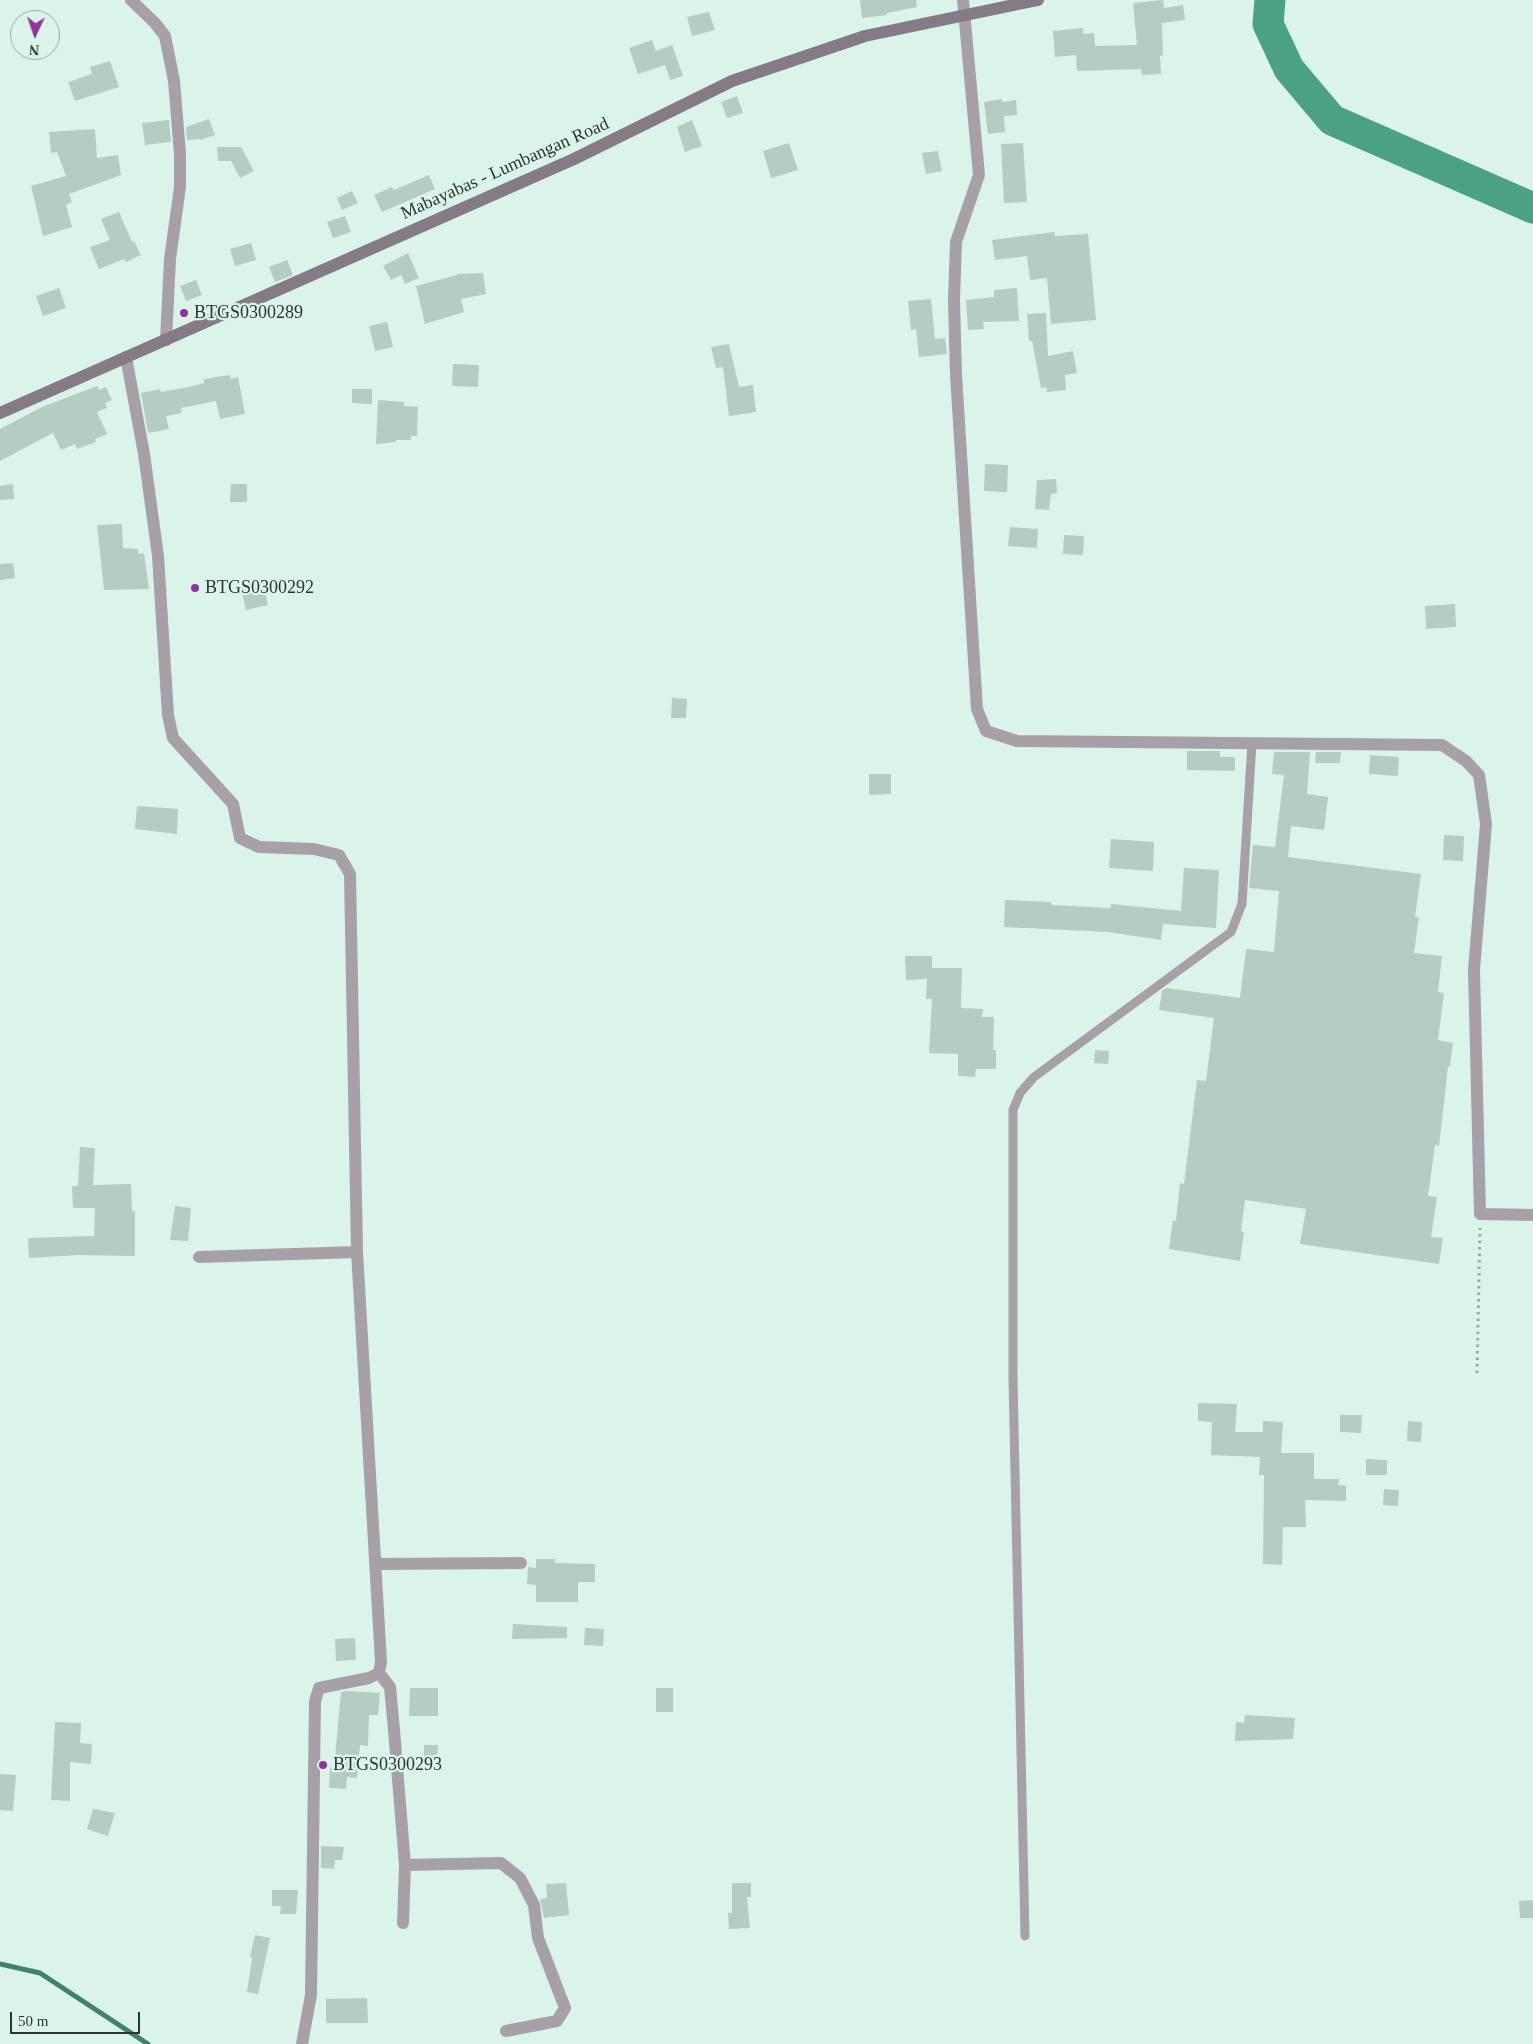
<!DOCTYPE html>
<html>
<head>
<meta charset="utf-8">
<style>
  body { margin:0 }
  #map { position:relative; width:1533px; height:2044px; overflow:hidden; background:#dbf4e9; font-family:Georgia,serif }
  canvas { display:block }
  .north { position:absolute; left:10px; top:10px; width:50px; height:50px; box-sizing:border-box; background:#dbf4e9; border:1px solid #95a89f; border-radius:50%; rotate:183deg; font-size:14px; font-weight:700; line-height:20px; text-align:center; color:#2c3631 }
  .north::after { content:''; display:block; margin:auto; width:18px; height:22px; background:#90339d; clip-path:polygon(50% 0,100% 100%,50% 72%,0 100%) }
  .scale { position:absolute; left:10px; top:2012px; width:130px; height:22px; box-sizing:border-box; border:2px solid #2c3631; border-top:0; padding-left:6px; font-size:15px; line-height:18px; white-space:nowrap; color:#2c3631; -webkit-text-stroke:4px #dbf4e9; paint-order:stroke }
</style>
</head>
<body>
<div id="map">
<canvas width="1533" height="2044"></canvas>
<div class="north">N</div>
<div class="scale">50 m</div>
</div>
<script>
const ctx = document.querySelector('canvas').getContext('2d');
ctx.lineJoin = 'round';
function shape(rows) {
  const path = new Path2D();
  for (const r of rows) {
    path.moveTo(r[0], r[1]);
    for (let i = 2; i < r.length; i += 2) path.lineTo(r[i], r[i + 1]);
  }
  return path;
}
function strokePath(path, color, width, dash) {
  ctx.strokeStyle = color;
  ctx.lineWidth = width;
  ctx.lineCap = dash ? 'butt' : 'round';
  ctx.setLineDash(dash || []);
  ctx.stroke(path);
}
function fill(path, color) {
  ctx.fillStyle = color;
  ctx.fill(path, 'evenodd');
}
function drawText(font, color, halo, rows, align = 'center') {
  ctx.font = font + ' Georgia,serif';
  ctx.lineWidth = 4.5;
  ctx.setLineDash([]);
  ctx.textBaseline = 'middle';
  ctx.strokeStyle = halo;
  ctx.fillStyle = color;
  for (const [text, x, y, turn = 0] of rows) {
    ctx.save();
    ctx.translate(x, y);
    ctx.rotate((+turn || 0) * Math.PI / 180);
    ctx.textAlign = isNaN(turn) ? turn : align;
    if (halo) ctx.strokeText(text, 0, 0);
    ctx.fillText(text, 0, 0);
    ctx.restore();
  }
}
const stream = shape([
  [0,1964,40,1973,148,2044]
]);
const river = shape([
  [1270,0,1268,24,1289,69,1332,120,1533,208]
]);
const building = shape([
  [860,0,916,0,917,7,887,13,887,15,862,18],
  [1163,0,1164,8,1183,5,1185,20,1162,23,1163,55,1160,56,1161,74,1142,75,1141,69,1077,71,1076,55,1055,57,1053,31,1083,28,1083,34,1094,33,1095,46,1137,45,1133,3],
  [709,12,715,30,692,36,687,17],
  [652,40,656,51,672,45,683,76,670,80,665,65,638,74,629,48],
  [110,61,119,87,75,101,68,82,92,74,90,67],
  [737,96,743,113,727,118,721,102],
  [1002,99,1002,102,1016,100,1017,115,1004,116,1005,132,988,134,984,102],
  [209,119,215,135,200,140,200,139,187,140,186,127],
  [169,120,171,142,145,145,142,123],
  [692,120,702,146,685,152,677,127],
  [95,129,97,158,118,155,121,175,69,194,72,202,66,205,72,227,43,236,31,186,66,176,57,152,51,153,49,132],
  [789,143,798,170,771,178,763,151],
  [1023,143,1027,202,1004,203,1001,144],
  [217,147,241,147,254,171,240,178,231,161,218,161],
  [938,151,942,171,926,174,922,153],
  [429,175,435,189,382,212,374,195,392,187,394,190],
  [352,191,358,203,342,210,337,198],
  [119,212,132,242,134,241,141,255,126,262,124,259,99,269,90,247,110,240,101,219],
  [345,216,351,232,333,238,327,222],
  [1054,232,1055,236,1088,234,1096,320,1051,324,1047,278,1030,280,1027,256,995,260,992,240],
  [251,243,256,260,235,266,230,249],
  [408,253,419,278,405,284,401,275,391,280,383,266],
  [287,260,293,275,275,282,269,267],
  [483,273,486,294,461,299,464,312,425,324,416,286,457,275,457,274],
  [196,280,202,295,186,301,180,286],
  [59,288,66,308,43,316,36,296],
  [1017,288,1019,321,983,322,984,329,968,330,966,300,994,297,994,290],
  [931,299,935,339,945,338,947,354,919,357,916,329,911,330,908,301],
  [1046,313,1048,356,1073,351,1077,373,1065,375,1066,390,1047,392,1046,387,1041,388,1032,341,1029,341,1027,314],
  [387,322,393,347,375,351,369,326],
  [729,344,739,387,753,385,756,412,729,416,723,367,716,368,711,347],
  [453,364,479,365,478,387,452,386],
  [230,375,231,379,238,377,245,414,220,419,216,401,181,408,182,413,166,416,169,429,148,433,141,393,160,389,161,392,189,387,204,383,204,379],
  [97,386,99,390,106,387,112,400,105,403,107,408,97,412,107,434,95,439,96,442,77,449,75,444,61,450,53,433,0,461,0,429,42,407],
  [352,389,372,389,372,404,352,403],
  [378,400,404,402,404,406,418,407,417,436,411,436,411,440,396,440,396,442,376,444],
  [985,464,1008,465,1007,492,984,491],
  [1056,479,1057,493,1051,494,1049,510,1035,509,1037,480],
  [13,484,14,499,0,500,0,486],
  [231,484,247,484,247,502,230,502],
  [122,524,123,548,138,549,138,554,144,553,149,589,104,590,97,525],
  [1010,527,1038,529,1037,548,1008,546],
  [1064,535,1084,536,1083,555,1063,554],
  [13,563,15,578,0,580,0,564],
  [263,583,268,605,246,610,241,588],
  [1455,604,1456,627,1426,629,1425,606],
  [672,698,687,699,686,718,671,718],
  [1187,751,1220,751,1220,757,1235,757,1235,771,1187,770],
  [1274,752,1310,752,1307,794,1328,797,1324,830,1291,826,1288,857,1421,874,1415,917,1419,917,1414,953,1442,956,1438,992,1444,993,1438,1040,1453,1043,1450,1067,1448,1066,1439,1146,1435,1145,1428,1196,1437,1197,1431,1237,1443,1238,1439,1264,1300,1244,1306,1209,1245,1200,1241,1231,1244,1232,1240,1261,1169,1249,1173,1220,1176,1221,1180,1183,1184,1184,1197,1080,1206,1081,1214,1018,1159,1010,1162,991,1166,988,1240,998,1246,949,1274,952,1279,891,1249,888,1253,845,1275,847,1284,775,1272,774],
  [1316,752,1341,752,1340,763,1315,763],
  [1370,755,1399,757,1398,776,1369,774],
  [869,774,891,774,891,794,869,795],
  [137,806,178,809,177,834,135,829],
  [1444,835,1464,836,1463,861,1443,860],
  [1111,839,1154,842,1153,871,1109,868],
  [1184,868,1219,870,1216,928,1163,924,1161,940,1108,932,1004,927,1005,900,1051,902,1051,905,1110,908,1111,904,1181,911],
  [905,956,932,956,932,968,962,968,961,1008,983,1009,982,1017,994,1017,993,1050,996,1050,996,1069,976,1069,975,1077,958,1076,958,1054,929,1053,932,999,926,999,927,979,906,980],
  [1095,1050,1109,1051,1108,1064,1094,1063],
  [80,1147,95,1148,93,1185,131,1184,132,1211,135,1211,135,1256,78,1255,29,1258,28,1238,94,1236,95,1208,73,1208,72,1186,78,1186],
  [175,1206,191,1208,188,1241,170,1240],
  [1198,1403,1237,1404,1235,1432,1263,1432,1263,1421,1283,1422,1281,1453,1314,1453,1314,1479,1339,1479,1338,1485,1346,1486,1346,1501,1305,1500,1306,1527,1283,1527,1282,1565,1263,1564,1264,1475,1259,1475,1260,1457,1211,1455,1212,1422,1198,1421],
  [1340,1415,1362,1415,1361,1433,1340,1432],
  [1408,1421,1422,1422,1421,1442,1407,1441],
  [1366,1459,1387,1460,1387,1475,1366,1475],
  [1384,1489,1399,1490,1398,1506,1383,1505],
  [536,1559,555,1559,555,1563,595,1564,595,1582,578,1582,578,1602,536,1602,536,1585,527,1584,528,1567,536,1568],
  [513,1624,567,1627,567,1638,512,1639],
  [585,1628,604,1629,603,1646,584,1645],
  [355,1638,356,1660,336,1661,335,1639],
  [410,1688,438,1688,438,1716,409,1716],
  [656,1688,673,1688,673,1712,656,1712],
  [348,1691,380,1693,378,1715,369,1715,368,1746,360,1745,357,1778,347,1777,346,1789,329,1788,330,1767,334,1768,341,1692],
  [1245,1715,1295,1718,1293,1739,1235,1741,1236,1722,1244,1723],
  [55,1722,81,1723,80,1743,92,1744,91,1764,70,1762,70,1801,51,1800],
  [424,1745,438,1745,437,1763,424,1763],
  [0,1774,16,1775,13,1811,0,1810],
  [93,1809,115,1813,108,1836,87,1829],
  [321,1846,344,1847,342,1860,335,1860,334,1869,321,1868],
  [566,1883,569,1915,544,1918,540,1899,547,1898,546,1884],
  [732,1883,751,1883,751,1897,747,1897,750,1928,729,1929,728,1913,732,1913],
  [272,1890,298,1890,296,1914,280,1914,281,1906,272,1906],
  [1533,1900,1533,1918,1520,1918,1519,1901],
  [255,1935,270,1938,258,1994,247,1992,252,1958,250,1957],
  [367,1998,368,2023,326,2023,326,1999]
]);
const path = shape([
  [1477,1373,1480,1228]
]);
const lane = shape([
  [1025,1936,1013,1379,1013,1110,1020,1093,1034,1077,1231,932,1242,904,1252,743]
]);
const street = shape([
  [131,0,155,23,165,36,174,81,180,154,180,187,170,259,166,340],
  [963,0,979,175,956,242,954,300,956,375,977,709,986,731,1017,741,1442,745,1466,761,1479,775,1486,824,1474,970,1480,1214,1533,1215],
  [126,357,144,454,158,556,168,715,173,738,233,804,240,838,259,847,314,849,339,855,350,874,357,1252,381,1662,379,1673,369,1678,319,1688,315,1701,311,1995,302,2044],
  [199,1257,357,1252],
  [375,1564,521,1563],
  [379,1673,390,1687,394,1730,405,1865,403,1923],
  [405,1865,501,1863,520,1878,534,1905,538,1938,565,2008,557,2021,506,2031]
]);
const secondary = shape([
  [0,413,574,159,732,81,865,36,1038,0]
]);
const markers = [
  [184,313,5,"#90339d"],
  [195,588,5,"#90339d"],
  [323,1765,5,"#90339d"]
];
const streetNames = [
  ["Mabayabas - Lumbangan Road",505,169,-24]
];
const poiNames = [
  ["BTGS0300289",194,313],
  ["BTGS0300292",205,588],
  ["BTGS0300293",333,1765]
];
strokePath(stream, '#41826a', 5);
strokePath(river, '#4aa282', 31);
fill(building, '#b4ccc1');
strokePath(path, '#97aaa2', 3, [2.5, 4]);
strokePath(lane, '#a7a0a8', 9);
strokePath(street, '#a7a0a8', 12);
strokePath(secondary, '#857b87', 12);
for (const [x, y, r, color] of markers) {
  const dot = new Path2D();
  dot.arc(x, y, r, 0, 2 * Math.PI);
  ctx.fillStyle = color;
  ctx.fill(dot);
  strokePath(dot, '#dbf4e9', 2);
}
drawText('18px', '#2c3631', '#dbf4e9', streetNames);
drawText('18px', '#2c3631', '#dbf4e9', poiNames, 'left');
</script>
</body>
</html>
